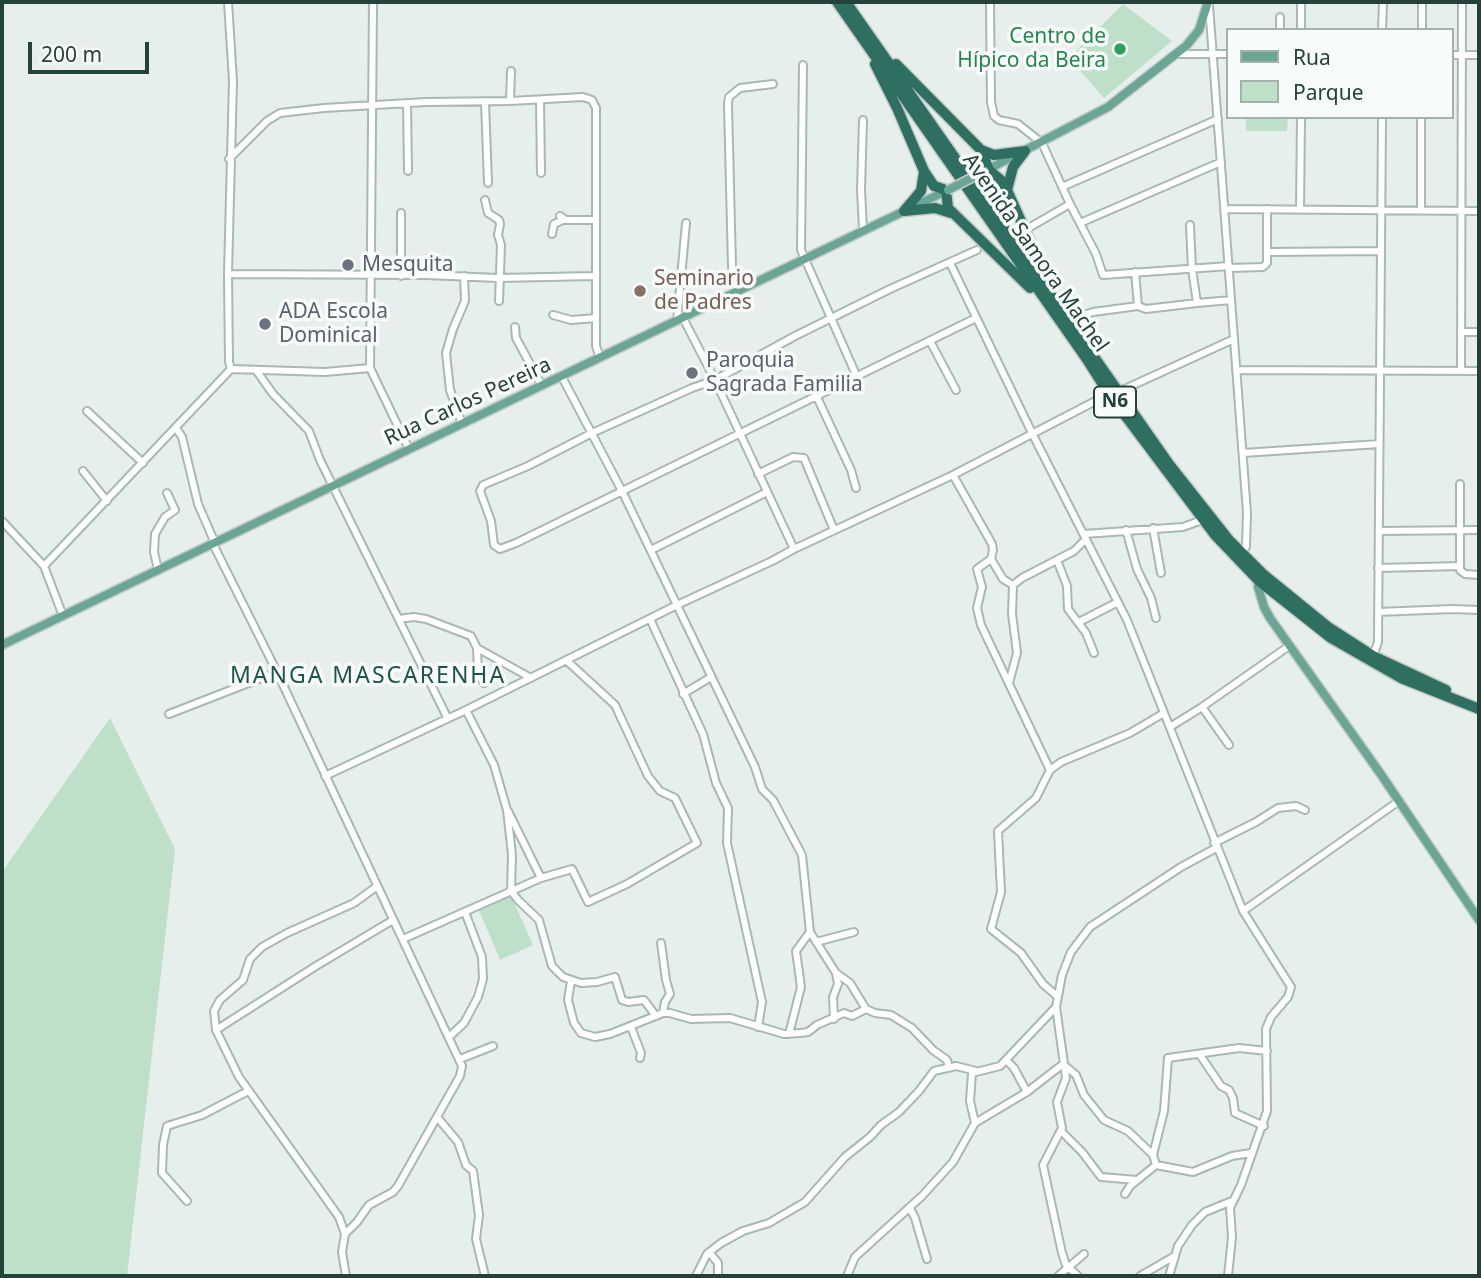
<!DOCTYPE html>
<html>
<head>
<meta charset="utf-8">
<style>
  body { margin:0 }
  #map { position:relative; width:1481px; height:1278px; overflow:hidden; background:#e6efeb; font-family:"Noto Sans",sans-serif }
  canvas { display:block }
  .frame { position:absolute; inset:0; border:4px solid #24423a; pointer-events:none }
  .legend { position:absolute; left:1226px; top:28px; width:228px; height:91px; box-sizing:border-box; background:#f7fbf9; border:2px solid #a3b1ad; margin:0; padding:9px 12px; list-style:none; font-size:21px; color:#24423a }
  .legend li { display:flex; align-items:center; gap:14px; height:35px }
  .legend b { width:35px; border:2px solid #a3b1ad }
  .scale { position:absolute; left:28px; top:42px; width:121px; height:32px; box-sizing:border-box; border:4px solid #24423a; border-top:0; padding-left:9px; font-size:21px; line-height:24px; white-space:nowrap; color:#24423a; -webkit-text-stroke:5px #f7fbf9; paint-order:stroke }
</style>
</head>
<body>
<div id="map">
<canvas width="1481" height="1278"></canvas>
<div class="frame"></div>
<ul class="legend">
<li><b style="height:9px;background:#6aa596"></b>Rua</li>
<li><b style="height:19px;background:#bfe0c8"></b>Parque</li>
</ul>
<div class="scale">200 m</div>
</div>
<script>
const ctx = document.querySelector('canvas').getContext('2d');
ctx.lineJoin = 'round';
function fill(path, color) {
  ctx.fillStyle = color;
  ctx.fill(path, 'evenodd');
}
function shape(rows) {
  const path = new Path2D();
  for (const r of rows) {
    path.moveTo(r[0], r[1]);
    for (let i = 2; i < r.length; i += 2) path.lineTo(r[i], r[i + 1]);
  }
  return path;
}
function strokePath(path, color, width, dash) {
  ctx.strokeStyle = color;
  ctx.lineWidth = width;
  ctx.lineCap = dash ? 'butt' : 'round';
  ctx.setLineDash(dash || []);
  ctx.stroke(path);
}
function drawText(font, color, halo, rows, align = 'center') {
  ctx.font = font + ' "Noto Sans",sans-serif';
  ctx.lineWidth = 7;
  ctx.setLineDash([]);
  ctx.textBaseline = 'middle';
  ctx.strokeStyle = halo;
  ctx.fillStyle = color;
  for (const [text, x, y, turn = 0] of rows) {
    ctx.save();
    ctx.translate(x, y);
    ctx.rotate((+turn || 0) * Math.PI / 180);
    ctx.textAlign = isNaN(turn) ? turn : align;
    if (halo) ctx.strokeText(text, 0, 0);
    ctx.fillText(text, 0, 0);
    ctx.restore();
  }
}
const green = shape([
  [1123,4,1172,41,1104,98,1069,58],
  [1246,117,1288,117,1287,131,1246,131],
  [110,718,175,849,127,1276,2,1276,2,872],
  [511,896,533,945,500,960,479,910]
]);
const minor = shape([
  [228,2,233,81,228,274,229,362,231,369],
  [373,2,370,368,409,449],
  [990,2,991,102,994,116,999,120,1018,124,1042,143,1070,204,1096,254,1103,275,1229,266],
  [1209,5,1247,513,1246,547,1241,552],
  [1280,17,1280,30],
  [1301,30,1301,2],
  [1382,30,1383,2],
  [1422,30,1422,2],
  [1177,54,1227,54],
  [1451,55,1479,55],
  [803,65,801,250,857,377],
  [540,100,541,173],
  [510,101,511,71],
  [485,102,488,183],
  [407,103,408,171],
  [229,159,267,121,280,113,324,108,426,102,510,101,583,97,592,100,596,108,596,346,600,358],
  [1062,187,1218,119],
  [485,200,488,213,499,220,500,224,498,235,501,245,499,301],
  [1224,209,1479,211],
  [1300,210,1301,117],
  [1421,211,1421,117],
  [401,213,401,276],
  [560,216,566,220,595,220],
  [1080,223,1221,162],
  [1190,225,1192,269,1197,303,1231,300],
  [863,229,861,190,863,120],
  [1025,230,1070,204],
  [552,234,554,224,563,220],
  [1267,252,1380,251],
  [950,263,1033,435,1127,620,1243,911,1291,987,1288,997,1271,1017,1266,1029,1267,1111,1241,1185,1230,1208,1232,1237,1228,1276],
  [1229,268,1263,267,1267,263,1267,209],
  [228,274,426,275,498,278,595,276],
  [738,291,732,267,728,104,729,97,740,88,773,84],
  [1138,306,1146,309,1197,303],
  [553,315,571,320,596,318],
  [683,318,715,380,794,549],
  [976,318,516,543,500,549,494,545,491,521,480,491,483,485,528,466,592,433,692,388,715,380,795,336,890,289,977,250],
  [1068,320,1093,312,1138,306,1135,272],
  [677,321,686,223],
  [515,327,516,338,542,386],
  [1461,332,1479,332],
  [930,341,956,390],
  [256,370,273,394,309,431,320,460,447,717],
  [1236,370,1479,371],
  [1461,371,1462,2],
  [562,377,622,491,755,767,762,789,773,800,802,855,810,932,836,973,850,983,866,1009,875,1013,891,1015,912,1028,933,1050,947,1060,949,1067],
  [1118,392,1234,339],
  [817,397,851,470,856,488],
  [87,411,143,463],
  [462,424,450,390,446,353,453,329,465,301,464,276],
  [176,428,182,437,198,504,215,543],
  [1243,453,1379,444],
  [83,471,107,501],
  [758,474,793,457,804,458,834,530],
  [953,475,992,544,993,550,991,559,1003,579,1013,585],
  [1460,484,1460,570,1465,574,1479,575],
  [2,521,44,566,63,616],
  [1153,528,1161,573],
  [1126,530,1137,569,1151,598,1156,618],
  [1379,531,1479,530],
  [1084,534,1183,527,1202,520],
  [213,544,277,672,462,1066,460,1076,398,1186,393,1192,369,1205,357,1222,345,1234],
  [651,550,767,492],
  [991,559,977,569,982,587,977,608,981,625,1050,770],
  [1057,560,1067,586,1068,609,1086,633,1094,653],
  [44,566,231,369,325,372,370,368],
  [1378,568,1460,566],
  [158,570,154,552,155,534,165,517,175,510,167,493],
  [1378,612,1452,609,1479,610],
  [399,619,414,617,426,619,471,636,477,648],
  [650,619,703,734,716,783,728,808,727,843,762,1002,758,1027],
  [1079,622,1118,602],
  [1373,656,1378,642,1382,117],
  [484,683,478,674,477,648,531,678],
  [1009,683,1017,653,1012,614,1013,585,1022,578,1074,551,1086,539],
  [683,694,711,677],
  [1202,707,1229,745],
  [466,710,494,765,507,810,512,855,511,891,518,900,539,920,552,966,563,977,581,983,597,982,615,977,622,1000,628,1002,644,1000,656,1016],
  [169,714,277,672],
  [1170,727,1202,707,1289,646],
  [325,776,466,710,677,605,772,561,794,549,953,475,1109,394],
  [1214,843,1256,822,1278,808,1296,806,1305,810],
  [541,878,572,869,588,902,627,884,697,843,675,798,660,791,648,776,615,705,566,660],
  [1243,911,1399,801],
  [403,939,541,878,508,811],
  [816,942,854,932],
  [661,943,666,980,670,994,665,1002,663,1013],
  [571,981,568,1000,574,1023,581,1033,595,1037,610,1034,663,1013,670,1013,691,1019,730,1018,784,1034,800,1033,808,1032,817,1025,844,1013,852,1016,866,1009],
  [1057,996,1043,984,1021,953,991,929,1001,892,998,831,1036,798,1050,770,1061,762,1130,733,1164,713],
  [834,1019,833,997,838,984,836,973],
  [631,1027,641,1053,640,1058],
  [216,1030,316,966,393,920],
  [789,1034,801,987,796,951,810,932],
  [449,1037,464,1023,478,997,483,979,482,957,465,912],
  [1200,1055,1221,1086,1229,1090,1233,1098,1235,1113,1264,1126],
  [460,1059,493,1046],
  [1006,1060,1014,1068,1027,1092],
  [1063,1064,1076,1075,1084,1095,1104,1120,1128,1131,1153,1155],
  [437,1117,458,1142,466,1165,473,1171,479,1215,476,1239,485,1276],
  [975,1123,970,1101,972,1073,1000,1066,1056,1007],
  [1062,1132,1082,1152,1101,1177,1137,1180],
  [1156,1165,1153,1155,1164,1111,1168,1058,1239,1048,1267,1051],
  [1125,1194,1130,1186,1156,1165,1193,1172,1232,1156,1251,1153],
  [187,1201,162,1173,163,1145,167,1126,202,1115,248,1091],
  [910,1208,915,1218,927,1259],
  [709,1252,718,1263,718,1276],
  [346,1276,342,1252,345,1234,339,1217,239,1077,216,1030,214,1011,220,1000,243,980,250,959,262,947,287,933,354,903,376,887],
  [696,1276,707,1254,721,1243,743,1231,769,1223,805,1202,845,1157,870,1137,881,1125,899,1112,919,1091,934,1071,956,1066,976,1071],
  [847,1276,855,1257,922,1196,953,1162,975,1123,1027,1092,1063,1064],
  [1058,1276,1084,1254],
  [1078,1276,1066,1265,1062,1253,1043,1165,1062,1128,1057,1102,1066,1078,1056,1007,1062,975,1071,952,1090,927,1181,867,1216,848],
  [1140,1276,1173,1257],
  [1169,1276,1178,1246,1192,1225,1205,1212,1232,1201]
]);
const major = shape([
  [985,171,1108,107,1186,46,1199,30,1208,2],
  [1259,581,1258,587,1264,607,1270,618,1380,773,1479,920],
  [2,645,948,190]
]);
const highway = shape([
  [837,2,1088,361,1109,394,1215,535,1259,581,1331,638,1401,678,1479,709],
  [846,2,1169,464,1229,540,1264,575,1328,627,1373,656,1446,690],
  [875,64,897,108,924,171,934,186,946,190,948,208,1030,288],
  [896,64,981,150,989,170,1002,181,1007,190,1050,286],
  [981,150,994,155,1025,151],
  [1007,190,1013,167,1025,151],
  [904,211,935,208,951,213],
  [904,211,921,191,924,172]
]);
const majorBridge = shape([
  [948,190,985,171]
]);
const markers = [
  [1120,49,7,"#2e9e5b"],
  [348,265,7,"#6b7280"],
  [640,291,7,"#8d6e63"],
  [265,324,7,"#6b7280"],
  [692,373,7,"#6b7280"]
];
const shields = [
  [1115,402,42]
];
const shieldNames = [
  ["N6",1115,402]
];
const leisureNames = [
  ["Centro de",1106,37],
  ["Hípico da Beira",1106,61]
];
const streetNames = [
  ["Avenida Samora Machel",1035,253,55],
  ["Rua Carlos Pereira",468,402,-25]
];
const worshipNames = [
  ["Mesquita",362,265],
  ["ADA Escola",279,312],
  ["Dominical",279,336],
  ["Paroquia",706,361],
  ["Sagrada Familia",706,385]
];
const educationNames = [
  ["Seminario",654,279],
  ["de Padres",654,303]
];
const neighbourhoodNames = [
  ["MANGA MASCARENHA",368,676]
];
fill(green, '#bfe0c8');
strokePath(minor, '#a8b8b2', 10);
strokePath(major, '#c2cac8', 11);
strokePath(highway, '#c2cac8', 13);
strokePath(minor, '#fff', 6);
strokePath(major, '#6aa596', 8);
strokePath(highway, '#2f6f62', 10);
strokePath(majorBridge, '#c2cac8', 11, []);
strokePath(majorBridge, '#6aa596', 8);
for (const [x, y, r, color] of markers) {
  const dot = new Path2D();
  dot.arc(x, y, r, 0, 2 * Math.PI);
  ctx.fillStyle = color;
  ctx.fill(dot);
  strokePath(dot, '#f7fbf9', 2.5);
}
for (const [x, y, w] of shields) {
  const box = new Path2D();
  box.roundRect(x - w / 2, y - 15.5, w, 31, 5);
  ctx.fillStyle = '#f7fbf9';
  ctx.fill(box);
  strokePath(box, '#24423a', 2);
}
drawText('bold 19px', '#24423a', null, shieldNames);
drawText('21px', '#27864d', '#f7fbf9', leisureNames, 'right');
drawText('21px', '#24423a', '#f7fbf9', streetNames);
drawText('21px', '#5b616d', '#f7fbf9', worshipNames, 'left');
drawText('21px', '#785e54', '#f7fbf9', educationNames, 'left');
ctx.letterSpacing = '2px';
drawText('23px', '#1f5548', '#f7fbf9', neighbourhoodNames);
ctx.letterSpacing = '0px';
</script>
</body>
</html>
